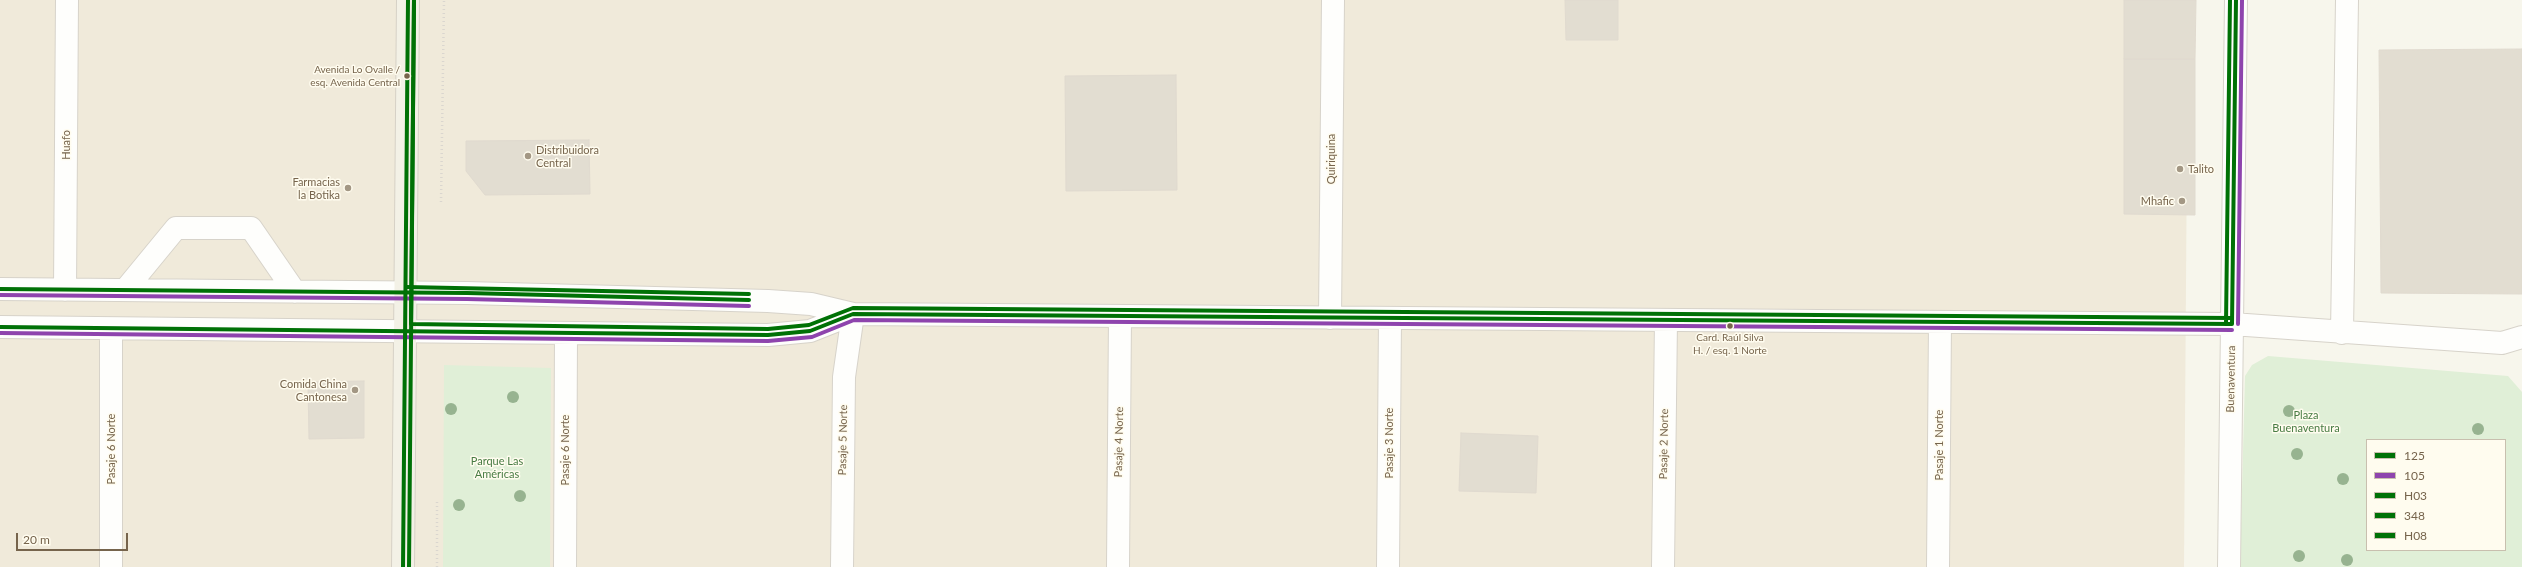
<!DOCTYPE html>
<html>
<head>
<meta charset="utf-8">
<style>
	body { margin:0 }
	#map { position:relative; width:2522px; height:567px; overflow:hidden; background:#f7f6ec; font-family:Lato,sans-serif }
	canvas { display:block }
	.legend { position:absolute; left:2366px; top:439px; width:140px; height:112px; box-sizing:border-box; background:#fffcef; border:1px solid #c8bfae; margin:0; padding:5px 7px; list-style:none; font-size:12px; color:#76644c }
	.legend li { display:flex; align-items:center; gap:8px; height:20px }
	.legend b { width:20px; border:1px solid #c8bfae }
	.scale { position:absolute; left:16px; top:533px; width:112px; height:18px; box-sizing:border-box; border:2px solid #76644c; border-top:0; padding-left:5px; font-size:12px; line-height:14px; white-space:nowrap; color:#76644c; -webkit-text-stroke:3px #fffcef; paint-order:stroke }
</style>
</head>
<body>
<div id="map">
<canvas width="2522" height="567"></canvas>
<ul class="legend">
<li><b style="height:5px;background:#007106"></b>125</li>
<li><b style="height:5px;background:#8e44ad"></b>105</li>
<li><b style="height:5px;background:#007106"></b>H03</li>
<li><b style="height:5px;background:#007106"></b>348</li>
<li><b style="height:5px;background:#007106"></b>H08</li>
</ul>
<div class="scale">20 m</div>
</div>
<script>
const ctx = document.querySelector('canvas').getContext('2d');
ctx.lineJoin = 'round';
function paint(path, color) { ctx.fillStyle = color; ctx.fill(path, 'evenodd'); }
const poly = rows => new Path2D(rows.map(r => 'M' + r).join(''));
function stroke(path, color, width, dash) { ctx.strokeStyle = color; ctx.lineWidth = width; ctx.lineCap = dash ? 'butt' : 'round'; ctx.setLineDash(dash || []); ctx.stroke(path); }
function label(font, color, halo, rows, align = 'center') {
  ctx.font = font + ' Lato,sans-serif'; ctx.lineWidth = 3; ctx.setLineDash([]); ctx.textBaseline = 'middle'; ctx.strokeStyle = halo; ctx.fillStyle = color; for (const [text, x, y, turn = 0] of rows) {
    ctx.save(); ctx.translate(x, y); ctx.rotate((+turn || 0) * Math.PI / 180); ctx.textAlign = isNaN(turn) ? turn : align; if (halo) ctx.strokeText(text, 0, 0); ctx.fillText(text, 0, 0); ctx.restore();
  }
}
paint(poly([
	[0,0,2188,0,2184,567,0,567]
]), '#f0eada');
paint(poly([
	[2268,356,2508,376,2522,392,2522,567,2240,567,2245,376,2252,365],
	[2367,440,2505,440,2505,550,2367,550],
	[444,365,551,368,550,567,443,567]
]), '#e0efd7');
const building = poly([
	[1565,0,1618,0,1618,40,1566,40,1565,0],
	[2124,0,2196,0,2195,59,2124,59,2124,0],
	[2522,49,2522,294,2381,293,2379,50,2522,49],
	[2124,59,2195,59,2195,215,2124,214,2124,59],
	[1176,75,1177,190,1066,191,1065,76,1176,75],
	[589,140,590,194,485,195,466,171,466,141,589,140],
	[364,381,364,438,309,439,308,382,364,381],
	[1461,433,1538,436,1536,493,1459,491,1461,433]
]);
paint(building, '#e2ddd1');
stroke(building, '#e0dacf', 1);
const minor = poly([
	[0,289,467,293,768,301,811,304,853,314,2232,324,2502,343,2522,337],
	[65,290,67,0],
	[125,290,176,228,251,228,295,292],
	[1330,318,1333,0],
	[0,327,768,335,810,331,853,314],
	[2342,333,2347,0],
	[111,567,111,330],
	[565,567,566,334],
	[842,567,844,377,853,314],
	[1118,567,1120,316],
	[1388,567,1390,318],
	[1663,567,1666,320],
	[1938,567,1940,322],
	[2229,567,2236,0]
]);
const major = poly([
	[403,567,408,0]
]);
stroke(minor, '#d7d3ca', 24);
stroke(major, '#d6d1c6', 24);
stroke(poly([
	[441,202,444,0],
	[437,567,437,500]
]), '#dad6cf', 2.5, [1, 3]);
stroke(minor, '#fefefc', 22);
stroke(major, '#f3f1e6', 22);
stroke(poly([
	[0,289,467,293,749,300],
	[2232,324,2236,0],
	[0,327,768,335,810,331,853,314,2232,324]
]), '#007106', 4);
stroke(poly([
	[0,295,467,299,749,306],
	[2238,324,2242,0],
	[0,333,768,341,812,337,854,320,2232,330]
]), '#8e44ad', 4);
stroke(poly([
	[414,0,411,324,768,329,809,325,853,308,2232,318],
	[406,287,749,294],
	[2226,324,2230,0]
]), '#007106', 4);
stroke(poly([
	[403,567,408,0]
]), '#007106', 4);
stroke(poly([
	[409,567,414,0]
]), '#007106', 4);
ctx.fillStyle = '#97b390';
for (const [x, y] of [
	[513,397],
	[451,409],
	[2289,411],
	[2478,429],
	[2297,454],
	[2343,479],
	[520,496],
	[459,505],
	[2299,556],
	[2347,560]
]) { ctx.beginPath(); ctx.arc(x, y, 6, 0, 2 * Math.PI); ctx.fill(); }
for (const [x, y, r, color] of [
	[407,76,3.5,"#76644c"],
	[528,156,4,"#a39784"],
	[2180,169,4,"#a39784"],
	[348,188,4,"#a39784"],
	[2182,201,4,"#a39784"],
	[1730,326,3.5,"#76644c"],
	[355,390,4,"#a39784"]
]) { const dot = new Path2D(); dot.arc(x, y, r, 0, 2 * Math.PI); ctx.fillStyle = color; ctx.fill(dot); stroke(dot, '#fffcef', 1.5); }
label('10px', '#76644c', '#fffcef', [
	["Avenida Lo Ovalle /",400,70],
	["esq. Avenida Central",400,83],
	["Card. Raúl Silva",1730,338,"center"],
	["H. / esq. 1 Norte",1730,351,"center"]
], 'right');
label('11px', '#76644c', '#fffcef', [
	["Huafo",66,145,-90],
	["Quiriquina",1331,159,-90],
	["Buenaventura",2231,379,-89],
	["Pasaje 5 Norte",843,440,-89],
	["Pasaje 4 Norte",1119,442,-89],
	["Pasaje 3 Norte",1389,443,-90],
	["Pasaje 2 Norte",1664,444,-89],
	["Pasaje 1 Norte",1939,445,-90],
	["Pasaje 6 Norte",111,449,-90],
	["Pasaje 6 Norte",565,450,-90]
]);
label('11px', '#76644c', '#fffcef', [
	["Distribuidora",536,150,"left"],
	["Central",536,163,"left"],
	["Talito",2188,169,"left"],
	["Farmacias",340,182],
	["la Botika",340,195],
	["Mhafic",2174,201],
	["Comida China",347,384],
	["Cantonesa",347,397]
], 'right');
label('11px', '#497c44', '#fffcef', [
	["Plaza",2306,415],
	["Buenaventura",2306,428],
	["Parque Las",497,461],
	["Américas",497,474]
]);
</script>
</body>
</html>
